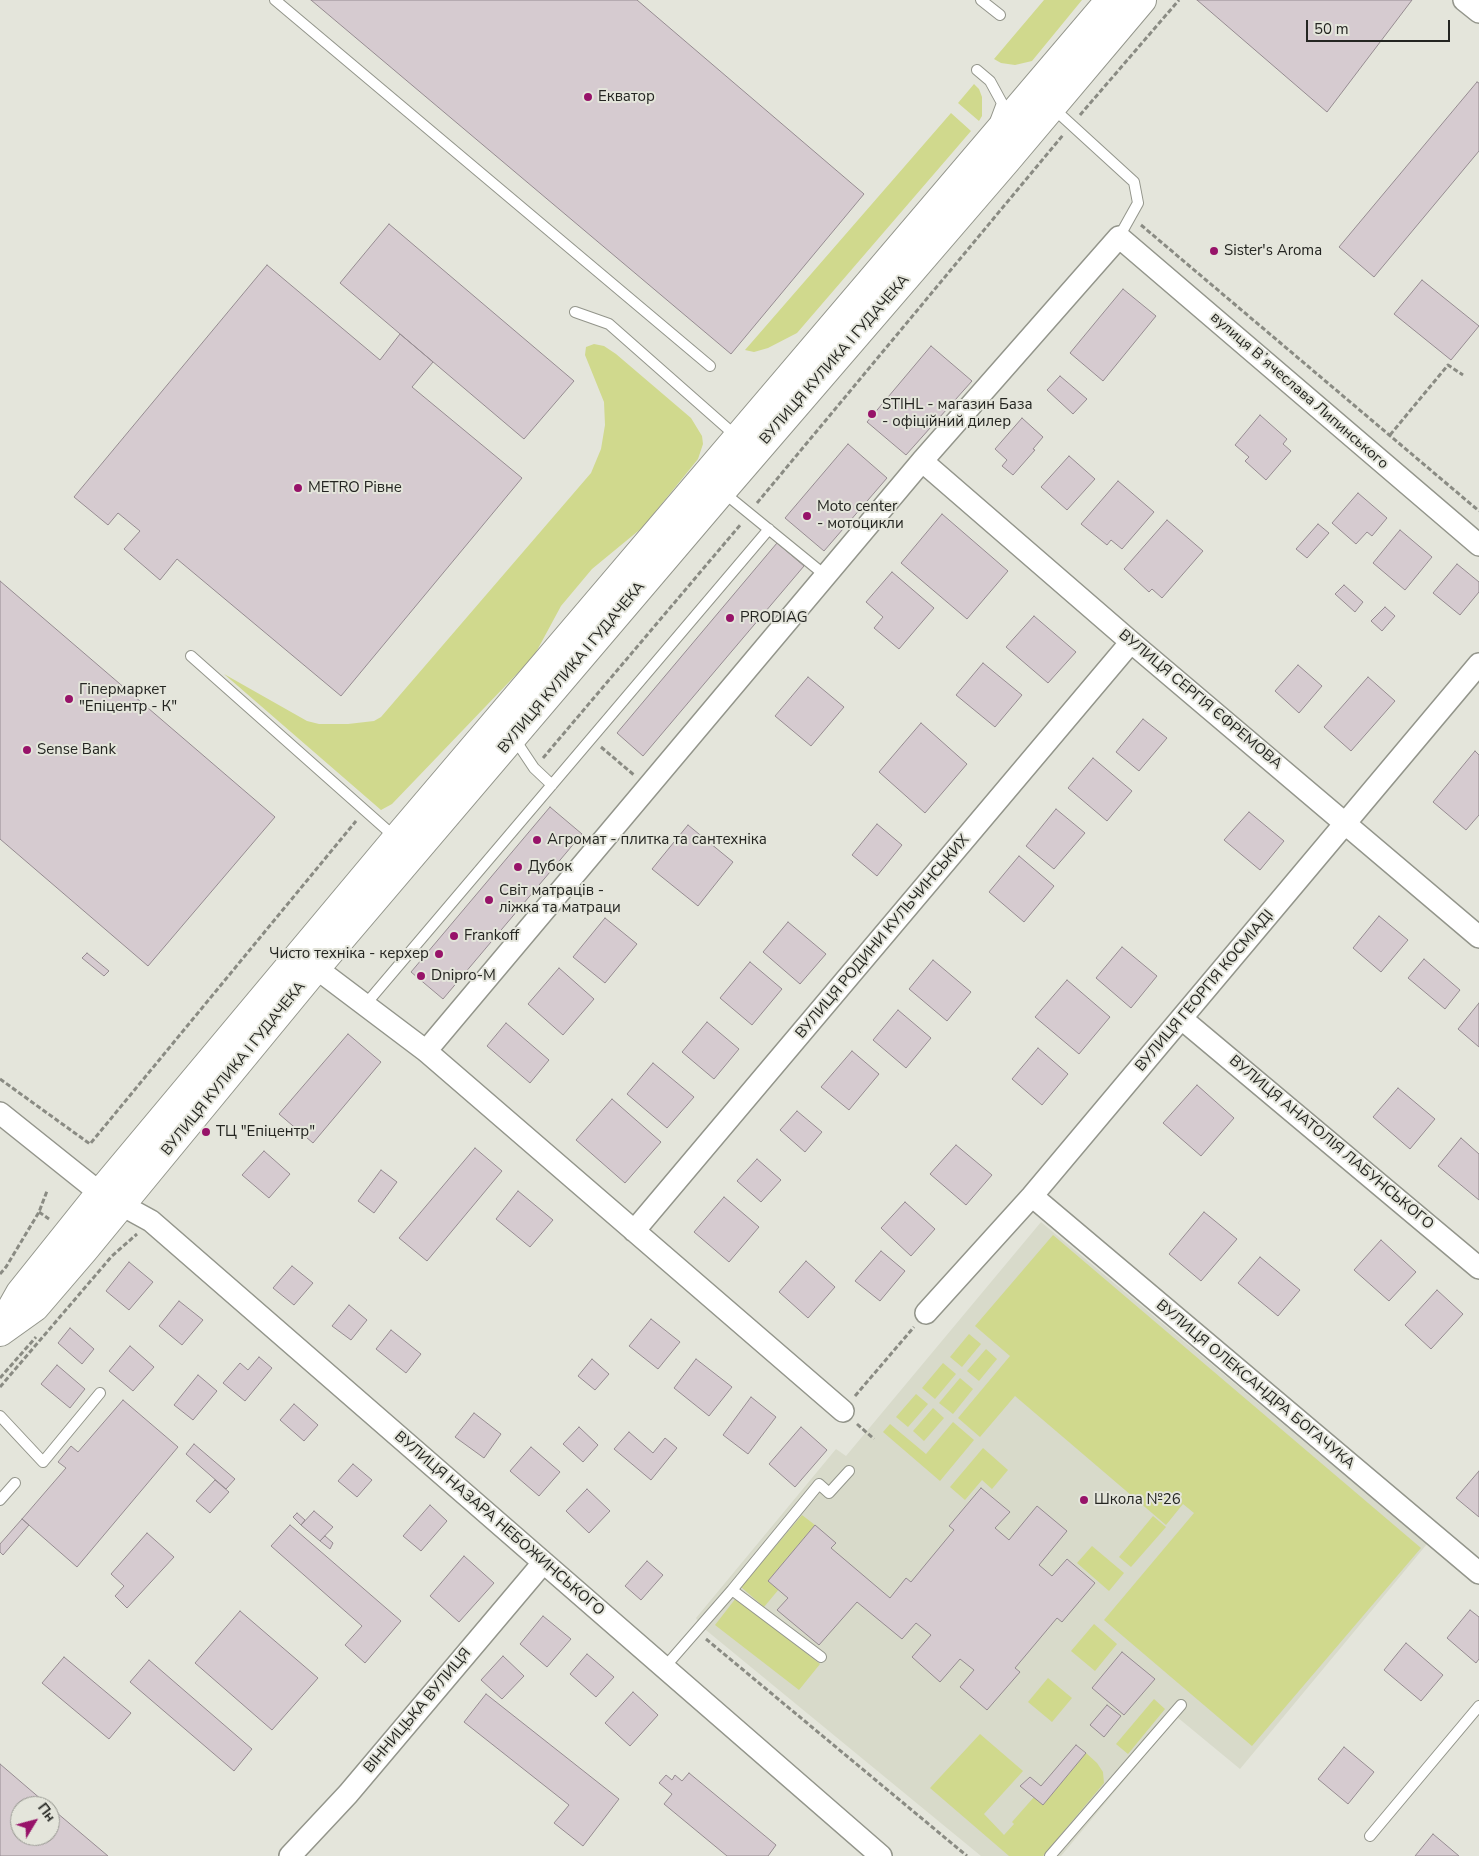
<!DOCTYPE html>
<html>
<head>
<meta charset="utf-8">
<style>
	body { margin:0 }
	#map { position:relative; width:1479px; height:1856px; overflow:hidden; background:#e4e5db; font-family:"Nunito Sans",sans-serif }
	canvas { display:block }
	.north { position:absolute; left:10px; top:1796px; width:50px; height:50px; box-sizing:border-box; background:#e4e5db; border:1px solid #979891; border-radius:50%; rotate:53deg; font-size:14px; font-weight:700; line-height:20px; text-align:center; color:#242521 }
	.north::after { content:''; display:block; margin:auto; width:18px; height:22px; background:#971369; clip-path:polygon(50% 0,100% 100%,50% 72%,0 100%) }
	.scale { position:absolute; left:1306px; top:20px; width:144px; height:22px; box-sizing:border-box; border:2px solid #242521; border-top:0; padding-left:6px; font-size:15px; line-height:18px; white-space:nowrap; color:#242521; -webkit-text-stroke:4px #e4e5db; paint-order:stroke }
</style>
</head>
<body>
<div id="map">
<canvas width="1479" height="1856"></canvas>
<div class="north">Пн</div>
<div class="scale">50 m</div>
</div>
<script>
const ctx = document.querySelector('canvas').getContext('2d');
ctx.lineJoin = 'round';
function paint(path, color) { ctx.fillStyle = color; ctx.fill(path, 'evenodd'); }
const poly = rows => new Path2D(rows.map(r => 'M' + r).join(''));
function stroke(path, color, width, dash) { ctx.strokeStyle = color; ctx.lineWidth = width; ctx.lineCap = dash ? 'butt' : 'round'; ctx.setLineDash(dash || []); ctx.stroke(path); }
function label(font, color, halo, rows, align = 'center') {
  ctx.font = font + ' "Nunito Sans",sans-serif'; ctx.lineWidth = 4; ctx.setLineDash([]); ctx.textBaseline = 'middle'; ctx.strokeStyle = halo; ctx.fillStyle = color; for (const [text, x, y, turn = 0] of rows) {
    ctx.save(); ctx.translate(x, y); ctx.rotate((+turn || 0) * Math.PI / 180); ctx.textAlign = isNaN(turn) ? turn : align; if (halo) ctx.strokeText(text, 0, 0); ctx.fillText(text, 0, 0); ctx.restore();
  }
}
paint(poly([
	[1041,1222,1427,1544,1240,1769,1177,1717,1061,1856,981,1856,701,1626,696,1618,836,1449,846,1456]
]), '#d8daca');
paint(poly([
	[1044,0,1082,0,1032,61,1015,65,1001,63,994,59],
	[974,84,979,89,982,97,982,116,979,121,958,103],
	[951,113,971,131,797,333,768,348,754,352,745,350],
	[594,344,604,346,616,354,691,418,702,436,703,444,698,459,643,527,592,569,561,606,534,656,392,804,381,810,224,674,307,721,319,724,348,724,374,721,381,717,591,473,601,449,605,425,604,402,585,355,586,347],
	[1053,1235,1421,1548,1252,1746,1104,1620,1194,1513,1183,1504,1166,1525,1015,1396,980,1437,958,1418,1010,1356,975,1326],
	[969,1334,981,1344,962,1367,950,1357],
	[986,1349,997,1359,979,1381,967,1371],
	[943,1363,956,1374,935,1399,922,1388],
	[960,1378,973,1389,953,1414,939,1403],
	[916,1394,928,1404,908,1427,896,1417],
	[933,1408,944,1418,924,1441,913,1431],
	[953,1422,974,1440,940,1481,883,1432,890,1424,926,1454],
	[983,1448,1008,1470,992,1489,982,1480,965,1500,950,1487],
	[802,1515,815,1525,769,1580,779,1589,764,1607,741,1587],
	[1153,1516,1166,1527,1131,1567,1119,1557],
	[1092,1546,1124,1573,1109,1591,1077,1563],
	[736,1598,820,1664,799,1690,715,1625],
	[1094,1624,1117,1644,1095,1671,1071,1651],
	[1048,1678,1072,1698,1052,1722,1028,1702],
	[1154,1699,1165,1709,1128,1754,1116,1744],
	[980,1734,1023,1771,984,1814,1004,1835,1014,1824,1012,1822,1034,1797,1043,1805,1086,1753,1097,1763,1103,1772,1104,1783,1043,1856,1009,1856,930,1788]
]), '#d0d98d');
const building = poly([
	[311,0,637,0,864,194,731,354,311,0],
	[1197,0,1412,0,1327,112,1197,0],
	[1477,82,1479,83,1479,151,1374,277,1339,247,1477,82],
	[389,224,574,381,524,439,340,283,389,224],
	[267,265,380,360,400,334,433,362,412,387,522,478,341,696,177,559,160,580,124,549,140,531,118,513,108,525,74,497,267,265],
	[1422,280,1479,326,1451,360,1394,314,1422,280],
	[1123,289,1156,316,1103,381,1070,353,1123,289],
	[931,346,972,381,906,455,867,422,931,346],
	[1060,376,1087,399,1073,414,1047,390,1060,376],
	[1260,415,1287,439,1283,444,1291,451,1266,480,1245,461,1249,457,1235,445,1260,415],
	[1022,418,1043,437,1033,449,1035,450,1013,475,1002,466,1007,460,995,449,1022,418],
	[848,444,887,478,824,551,785,518,848,444],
	[1069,456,1095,479,1067,510,1041,487,1069,456],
	[1118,481,1154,512,1122,549,1111,540,1107,545,1081,524,1118,481],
	[1358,493,1387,518,1372,536,1367,532,1356,544,1332,523,1358,493],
	[942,514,1008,571,967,619,901,563,942,514],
	[1167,520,1203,551,1162,598,1152,589,1149,592,1124,569,1167,520],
	[1318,524,1329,533,1307,558,1296,549,1318,524],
	[1400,530,1432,557,1405,590,1373,563,1400,530],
	[777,543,804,566,643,756,617,733,777,543],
	[1457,564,1479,582,1479,592,1460,615,1433,593,1457,564],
	[892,572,934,608,899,649,874,628,883,617,866,602,892,572],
	[0,581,275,817,148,966,0,839,0,581],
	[1344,585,1363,602,1355,612,1335,594,1344,585],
	[1385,607,1395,616,1382,631,1371,621,1385,607],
	[1034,616,1076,652,1048,683,1006,647,1034,616],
	[983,663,1022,695,995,727,956,695,983,663],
	[1298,665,1322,686,1299,713,1275,691,1298,665],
	[808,677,844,707,811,746,775,716,808,677],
	[1368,677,1395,701,1351,751,1324,727,1368,677],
	[1143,719,1167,738,1139,771,1116,752,1143,719],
	[921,723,967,764,925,813,879,772,921,723],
	[1475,751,1479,755,1479,815,1466,830,1433,802,1475,751],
	[1093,758,1132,791,1107,821,1068,788,1093,758],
	[550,807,582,834,443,999,411,972,550,807],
	[1056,809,1085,833,1054,869,1026,846,1056,809],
	[1249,812,1284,841,1260,870,1224,840,1249,812],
	[877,824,902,845,877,876,852,855,877,824],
	[688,825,733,862,698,906,652,869,688,825],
	[1019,856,1054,886,1024,922,989,892,1019,856],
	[1379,916,1408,940,1381,972,1353,948,1379,916],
	[605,918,637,944,605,983,573,957,605,918],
	[788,922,826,954,800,984,763,952,788,922],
	[1122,947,1157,976,1131,1008,1096,978,1122,947],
	[87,953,109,971,104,976,82,958,87,953],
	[1424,959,1460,990,1445,1009,1408,978,1424,959],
	[933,960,971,992,947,1021,909,989,933,960],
	[750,962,782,989,752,1025,720,998,750,962],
	[559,968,594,999,563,1035,528,1004,559,968],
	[1067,980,1110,1017,1079,1054,1035,1017,1067,980],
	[1479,1003,1479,1047,1458,1029,1479,1003],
	[898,1010,931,1038,906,1068,873,1040,898,1010],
	[707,1022,739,1049,714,1079,682,1052,707,1022],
	[506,1023,549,1060,530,1083,487,1046,506,1023],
	[348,1034,381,1062,313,1143,279,1114,348,1034],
	[1038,1048,1068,1074,1042,1105,1012,1079,1038,1048],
	[852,1051,879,1074,849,1110,821,1087,852,1051],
	[653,1063,694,1097,667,1128,627,1094,653,1063],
	[1197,1085,1234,1118,1201,1156,1163,1123,1197,1085],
	[1398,1088,1435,1119,1410,1149,1373,1117,1398,1088],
	[612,1099,661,1142,625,1183,576,1140,612,1099],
	[797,1111,822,1132,805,1152,780,1130,797,1111],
	[1461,1138,1479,1154,1479,1200,1438,1166,1461,1138],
	[956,1145,992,1175,966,1205,930,1174,956,1145],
	[475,1148,502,1171,427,1261,399,1238,475,1148],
	[264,1151,290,1174,269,1198,242,1175,264,1151],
	[757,1159,781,1180,761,1202,737,1181,757,1159],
	[381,1170,397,1182,374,1213,358,1201,381,1170],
	[518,1191,553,1220,530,1247,496,1219,518,1191],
	[724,1197,759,1227,729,1262,694,1232,724,1197],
	[905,1202,935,1229,911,1256,881,1228,905,1202],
	[1204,1212,1237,1239,1201,1281,1169,1254,1204,1212],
	[1381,1240,1416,1272,1389,1301,1354,1270,1381,1240],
	[881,1251,905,1271,880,1301,855,1281,881,1251],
	[1260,1257,1300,1290,1278,1316,1238,1283,1260,1257],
	[806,1261,835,1287,808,1318,779,1292,806,1261],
	[129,1262,153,1282,129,1310,106,1291,129,1262],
	[292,1266,313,1283,294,1305,273,1288,292,1266],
	[1437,1290,1463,1314,1431,1349,1405,1325,1437,1290],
	[179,1301,203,1320,182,1345,159,1326,179,1301],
	[349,1305,367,1320,351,1340,332,1326,349,1305],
	[651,1319,680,1342,658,1369,629,1346,651,1319],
	[70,1328,94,1349,82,1364,58,1343,70,1328],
	[391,1330,421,1354,406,1373,376,1349,391,1330],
	[130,1346,154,1367,133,1391,109,1371,130,1346],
	[259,1357,272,1368,245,1401,223,1383,240,1363,248,1370,259,1357],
	[592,1359,609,1374,595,1390,578,1376,592,1359],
	[696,1359,732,1387,709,1416,674,1388,696,1359],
	[57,1365,85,1389,70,1408,41,1384,57,1365],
	[198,1375,217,1391,193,1420,174,1405,198,1375],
	[751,1397,776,1417,748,1454,723,1435,751,1397],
	[123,1400,178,1447,77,1567,22,1519,66,1468,58,1462,71,1446,78,1452,123,1400],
	[294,1404,318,1425,304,1441,280,1420,294,1404],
	[474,1413,501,1434,484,1458,455,1437,474,1413],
	[579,1427,598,1445,583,1462,563,1444,579,1427],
	[801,1427,827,1450,795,1487,769,1464,801,1427],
	[629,1432,653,1453,665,1438,677,1448,651,1480,614,1449,629,1432],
	[194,1444,235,1479,226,1489,186,1454,194,1444],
	[531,1447,560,1472,539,1496,510,1471,531,1447],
	[353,1464,372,1480,357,1497,338,1481,353,1464],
	[1479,1471,1479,1517,1456,1498,1479,1471],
	[215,1480,229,1492,210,1513,196,1501,215,1480],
	[981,1488,1010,1512,995,1528,1009,1540,1037,1506,1067,1531,1039,1565,1052,1576,1067,1559,1095,1583,1062,1622,1057,1618,1015,1668,1020,1672,987,1710,960,1687,974,1670,960,1659,940,1682,912,1657,931,1635,916,1623,902,1639,857,1602,819,1645,777,1610,788,1598,768,1581,815,1525,836,1543,831,1548,890,1598,906,1578,911,1582,954,1530,949,1526,981,1488],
	[587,1489,610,1511,589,1533,566,1511,587,1489],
	[430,1505,447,1521,421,1551,403,1536,430,1505],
	[314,1511,333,1527,320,1541,301,1525,314,1511],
	[297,1513,305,1520,301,1525,293,1517,297,1513],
	[22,1519,29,1525,3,1555,0,1552,0,1544,22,1519],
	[290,1525,401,1621,365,1663,345,1645,362,1626,271,1546,290,1525],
	[147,1533,174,1557,127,1608,115,1596,124,1586,111,1574,147,1533],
	[325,1536,333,1543,330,1549,320,1541,325,1536],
	[464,1556,494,1583,459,1622,430,1596,464,1556],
	[647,1561,663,1575,641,1600,625,1586,647,1561],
	[1470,1610,1479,1617,1479,1659,1476,1663,1447,1638,1470,1610],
	[240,1611,318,1678,272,1730,195,1663,240,1611],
	[543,1616,571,1639,547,1667,520,1644,543,1616],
	[1406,1643,1443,1675,1421,1701,1384,1670,1406,1643],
	[1122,1652,1155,1679,1124,1715,1092,1688,1122,1652],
	[587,1654,614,1677,596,1697,570,1674,587,1654],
	[503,1656,524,1676,502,1699,481,1680,503,1656],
	[64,1657,131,1713,109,1739,42,1683,64,1657],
	[149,1660,252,1749,234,1771,130,1682,149,1660],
	[633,1692,658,1715,630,1746,605,1723,633,1692],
	[486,1694,619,1799,583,1846,554,1823,569,1805,464,1722,486,1694],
	[1107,1705,1121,1716,1104,1737,1090,1725,1107,1705],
	[1076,1745,1086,1753,1043,1805,1020,1786,1030,1777,1041,1786,1076,1745],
	[1344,1747,1374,1772,1348,1804,1318,1779,1344,1747],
	[0,1764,49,1806,20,1806,20,1836,50,1836,50,1807,108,1856,0,1856,0,1764],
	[689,1773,776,1845,768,1856,727,1856,664,1804,672,1794,659,1783,666,1775,672,1780,675,1775,682,1781,689,1773],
	[1433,1834,1459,1856,1415,1856,1433,1834]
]);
paint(building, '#d6cbd0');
stroke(building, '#968c91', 1);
const service = poly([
	[275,0,710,366],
	[981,0,1000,15],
	[977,70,990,81,1002,103,996,119],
	[1053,108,1134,182,1138,203,1119,237],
	[575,312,609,324,736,436],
	[723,492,826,576],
	[191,656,396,838],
	[514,738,534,768,552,785],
	[365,1005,769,529],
	[0,1416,43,1462,100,1393],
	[0,1500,15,1483],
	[732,1590,821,1657],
	[664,1668,732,1590,819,1484,829,1493,849,1471],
	[1370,1836,1479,1706],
	[1050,1856,1181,1705]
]);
const minor = poly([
	[1464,0,1479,12],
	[922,461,1131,642,1479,937],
	[316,968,426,1051,843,1411],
	[1182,1019,1479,1268],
	[426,1051,922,461,1119,237,1479,545],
	[0,1113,100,1193,151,1221,881,1856],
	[1032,1196,1479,1573],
	[634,1231,1131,642],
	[926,1313,1032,1196,1479,664],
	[290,1856,348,1794,543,1563]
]);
const secondary = poly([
	[1,1327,20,1293,100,1193,396,839,1110,0],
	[0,1332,35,1307,84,1250,316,968,722,491,1007,160,1142,0]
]);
stroke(service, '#93958b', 12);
stroke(minor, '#93958b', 24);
stroke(secondary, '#93958b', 30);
stroke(poly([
	[1080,115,1179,0],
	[1141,225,1479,511],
	[1390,435,1448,365,1463,375],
	[757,503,1063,135],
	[601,747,634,775],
	[543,758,741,524],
	[0,1079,90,1144,356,821],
	[39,1212,49,1219],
	[0,1274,6,1267,39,1212,47,1191],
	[0,1378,36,1337],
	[0,1387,112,1256,137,1234],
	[855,1396,914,1327],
	[857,1424,874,1439],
	[706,1639,967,1856]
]), '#8a8b83', 3, [5, 2.5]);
stroke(service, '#fff', 10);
stroke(minor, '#fff', 21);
stroke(secondary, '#fff', 28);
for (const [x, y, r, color] of [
	[588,97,5,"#971369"],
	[1214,251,5,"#971369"],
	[872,414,5,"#971369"],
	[298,488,5,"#971369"],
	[807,516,5,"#971369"],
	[730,618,5,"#971369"],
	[69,699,5,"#971369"],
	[27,750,5,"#971369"],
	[537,840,5,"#971369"],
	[518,867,5,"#971369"],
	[489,900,5,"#971369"],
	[454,936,5,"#971369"],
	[439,954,5,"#971369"],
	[421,976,5,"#971369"],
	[206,1132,5,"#971369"],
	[1084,1500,5,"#971369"]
]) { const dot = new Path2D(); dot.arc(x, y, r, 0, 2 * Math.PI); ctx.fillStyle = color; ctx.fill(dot); stroke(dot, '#e4e5db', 2); }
label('15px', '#242521', '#e4e5db', [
	["Екватор",598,97],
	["Sister's Aroma",1224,251],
	["STIHL - магазин База",882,405],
	["- офіційний дилер",882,422],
	["METRO Рівне",308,488],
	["Moto center",817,507],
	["- мотоцикли",817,524],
	["PRODIAG",740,618],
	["Гіпермаркет",79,690],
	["\"Епіцентр - К\"",79,707],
	["Sense Bank",37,750],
	["Агромат - плитка та сантехніка",547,840],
	["Дубок",528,867],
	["Світ матраців -",499,891],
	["ліжка та матраци",499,908],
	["Frankoff",464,936],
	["Чисто техніка - керхер",429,954,"right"],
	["Dnipro-M",431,976],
	["ТЦ \"Епіцентр\"",216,1132],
	["Школа №26",1094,1500]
], 'left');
label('15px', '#242521', '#e4e5db', [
	["ВУЛИЦЯ КУЛИКА І ГУДАЧЕКА",835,360,-49],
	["вулиця Вʼячеслава Липинського",1299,391,41],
	["ВУЛИЦЯ КУЛИКА І ГУДАЧЕКА",572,668,-50],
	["ВУЛИЦЯ СЕРГІЯ ЄФРЕМОВА",1200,700,40],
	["ВУЛИЦЯ РОДИНИ КУЛЬЧИНСЬКИХ",883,937,-50],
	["ВУЛИЦЯ ГЕОРГІЯ КОСМІАДІ",1205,991,-50],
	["ВУЛИЦЯ КУЛИКА І ГУДАЧЕКА",234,1069,-51],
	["ВУЛИЦЯ АНАТОЛІЯ ЛАБУНСЬКОГО",1331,1143,40],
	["ВУЛИЦЯ ОЛЕКСАНДРА БОГАЧУКА",1255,1385,40],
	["ВУЛИЦЯ НАЗАРА НЕБОЖИНСЬКОГО",499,1524,41],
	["ВІННИЦЬКА ВУЛИЦЯ",418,1711,-50]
]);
</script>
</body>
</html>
